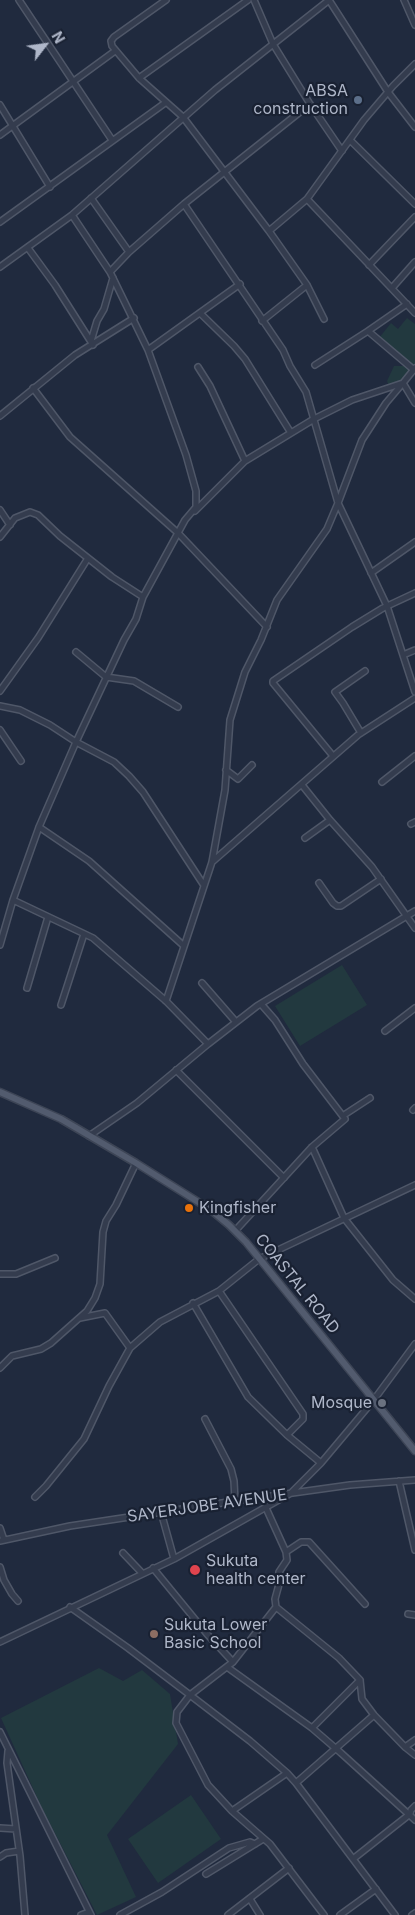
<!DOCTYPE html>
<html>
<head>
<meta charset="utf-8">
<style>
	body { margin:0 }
	#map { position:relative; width:415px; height:1915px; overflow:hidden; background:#202a3e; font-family:Inter,sans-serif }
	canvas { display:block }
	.north { position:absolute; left:20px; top:20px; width:50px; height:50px; -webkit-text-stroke:4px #192132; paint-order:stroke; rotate:60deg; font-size:14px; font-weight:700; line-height:20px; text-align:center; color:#afb7c9 }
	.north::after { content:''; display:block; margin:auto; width:18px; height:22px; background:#afb7c9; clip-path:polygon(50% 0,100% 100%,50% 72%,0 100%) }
</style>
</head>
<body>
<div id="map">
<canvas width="415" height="1915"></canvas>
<div class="north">N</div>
</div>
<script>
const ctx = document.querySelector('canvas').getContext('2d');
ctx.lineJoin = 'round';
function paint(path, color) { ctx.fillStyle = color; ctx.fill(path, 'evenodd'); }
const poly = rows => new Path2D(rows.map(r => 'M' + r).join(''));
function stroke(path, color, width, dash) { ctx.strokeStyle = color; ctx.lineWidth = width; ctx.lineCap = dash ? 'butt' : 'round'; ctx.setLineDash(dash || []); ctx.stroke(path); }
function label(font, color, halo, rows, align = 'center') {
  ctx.font = font + ' Inter,sans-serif'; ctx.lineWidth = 4.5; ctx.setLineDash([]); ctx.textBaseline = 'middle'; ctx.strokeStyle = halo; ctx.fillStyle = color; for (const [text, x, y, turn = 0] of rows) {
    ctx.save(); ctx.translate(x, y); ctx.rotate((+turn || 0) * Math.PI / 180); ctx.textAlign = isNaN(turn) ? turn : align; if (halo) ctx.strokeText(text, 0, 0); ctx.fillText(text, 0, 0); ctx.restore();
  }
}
paint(poly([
	[407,318,415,324,415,368,403,383,390,389,387,381,394,366,405,366,407,361,379,338,391,323,398,329],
	[342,965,367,1005,300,1046,275,1006],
	[99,1668,123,1681,142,1670,170,1694,178,1744,107,1835,136,1897,97,1915,41,1806,1,1718],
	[191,1795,221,1839,158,1883,128,1839]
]), '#22393f');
const minor = poly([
	[19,0,112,140],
	[166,0,114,37,111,41,112,46,139,78,183,117,269,231,307,285,324,319],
	[254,0,273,44,310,104,342,151],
	[329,0,388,92,415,127],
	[404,0,415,25],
	[139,78,248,0],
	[0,105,50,187],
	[0,135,115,51],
	[350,140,415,204],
	[91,198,129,252],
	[307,199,415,313],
	[184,204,283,350,290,366,306,392,338,503,387,606,415,692],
	[72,215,110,272],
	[0,222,165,103],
	[269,231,307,199,364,120,393,86,415,64],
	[28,248,55,285,93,345],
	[369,265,415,217],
	[0,267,72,215,215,90,329,0],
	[392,288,415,262],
	[200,313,234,346,245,359,291,433],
	[262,321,307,285],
	[368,331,407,304],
	[91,341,97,321,104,309,113,278],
	[148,350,240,284],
	[315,365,368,331,414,370],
	[198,367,210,386,245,461],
	[33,388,70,437,178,533,267,627],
	[0,416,75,355,134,318],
	[0,510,10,525],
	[195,511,245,461,314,419,352,400,403,383,415,368],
	[0,537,15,518,30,512,38,515,60,536,112,577,143,597],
	[371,573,415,542],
	[76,652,106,677,134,681,178,707],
	[403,655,415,650],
	[0,691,38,638,88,558],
	[0,706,20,710,50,725,76,742,114,762,129,776,143,792,203,884],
	[0,730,21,761],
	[361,733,343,703,335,692,365,671],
	[333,756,273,683,273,681,352,627,383,608,415,593],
	[226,770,238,779,252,765],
	[382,782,415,756],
	[302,785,330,820,372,867,415,928],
	[411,824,415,822],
	[39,827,89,861,184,946],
	[305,838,330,820],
	[212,862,358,735,415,698],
	[319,883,333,903,337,906,341,906,381,879],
	[13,900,93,938,166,1001,208,1044],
	[0,945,13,900,39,827,76,742,124,640,136,619,143,597,185,520,196,507,196,491,186,455,148,350,110,272,129,252,184,204,310,104],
	[202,983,236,1022],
	[27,988,48,917],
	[166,1001,212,862,225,790,230,720,245,672,261,640,277,600,327,529,338,503,362,440,386,403,403,383,415,403],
	[61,1005,84,934],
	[385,1031,415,1008],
	[176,1070,284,1178],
	[413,1110,415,1108],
	[344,1115,370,1098],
	[89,1136,137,1103,208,1044,257,1006,415,911],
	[312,1147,344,1218,393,1280,415,1299],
	[235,1231,312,1147,345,1119,303,1064,275,1020,261,1004],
	[0,1274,16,1274,55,1258],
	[219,1291,303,1414,303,1419,287,1435,321,1463],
	[193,1303,248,1397,287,1435],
	[80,1318,105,1313,130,1348],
	[0,1368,12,1356,41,1349,51,1343,87,1311,95,1298,100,1284,103,1232,106,1221,116,1205,136,1163],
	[205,1419,231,1469,234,1481,235,1501],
	[399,1481,415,1550],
	[35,1497,46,1486,84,1439,109,1386,130,1348,160,1322,219,1291,259,1259,415,1185],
	[266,1508,286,1552,287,1560,279,1572,281,1577,275,1599,276,1607],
	[161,1512,174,1559],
	[0,1528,4,1540],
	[0,1541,70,1526,235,1501,350,1485,415,1480],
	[286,1552,301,1542,309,1542,365,1604],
	[123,1553,142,1573],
	[0,1567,4,1580,12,1594,18,1601],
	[153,1568,207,1634,233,1662],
	[70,1607,128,1648,190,1695,250,1741,287,1773,296,1783,395,1915],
	[408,1614,415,1615],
	[0,1642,174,1559,291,1493,321,1463,373,1401,415,1344],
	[227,1667,312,1728,341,1753,415,1820],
	[312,1728,360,1680],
	[0,1732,91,1915],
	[405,1747,415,1740],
	[8,1751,7,1763,20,1856,25,1915],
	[296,1783,374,1715],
	[232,1811,287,1773],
	[0,1828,16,1829],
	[0,1857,6,1853,19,1851],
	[353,1859,410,1814,411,1810,415,1806],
	[206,1874,263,1839],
	[250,1899,260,1915],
	[81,1915,89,1912],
	[120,1915,162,1892,229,1848,250,1842,255,1844],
	[228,1915,289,1868],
	[324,1915,270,1844,232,1811,208,1785,176,1723,177,1712,190,1695,233,1662,276,1607,339,1658,360,1680,362,1699,374,1715,405,1747,415,1755],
	[340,1915,376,1889],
	[412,1915,415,1913]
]);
const major = poly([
	[0,1092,61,1119,136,1163,211,1210,229,1225,246,1242,415,1451]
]);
stroke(minor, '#4f5768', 8);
stroke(major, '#3d4556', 9);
stroke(minor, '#343c4e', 5);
stroke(major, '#525b6e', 6);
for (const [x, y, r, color] of [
	[358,100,5,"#5c6f8a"],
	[189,1208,5,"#e8710a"],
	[382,1403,5,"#6b7280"],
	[195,1570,6,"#e0444e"],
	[154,1634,5,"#8d6e63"]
]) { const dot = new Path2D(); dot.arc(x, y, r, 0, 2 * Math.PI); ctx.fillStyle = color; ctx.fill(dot); stroke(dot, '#192132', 2); }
label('16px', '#afb7c9', '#192132', [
	["ABSA",348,91,"right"],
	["construction",348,109,"right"],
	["Kingfisher",199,1208],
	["Mosque",372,1403,"right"],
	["Sukuta",206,1561],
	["health center",206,1579],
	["Sukuta Lower",164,1625],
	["Basic School",164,1643]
], 'left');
label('16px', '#afb7c9', '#192132', [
	["COASTAL ROAD",297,1284,51],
	["SAYERJOBE AVENUE",207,1506,-8]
]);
</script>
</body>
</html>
